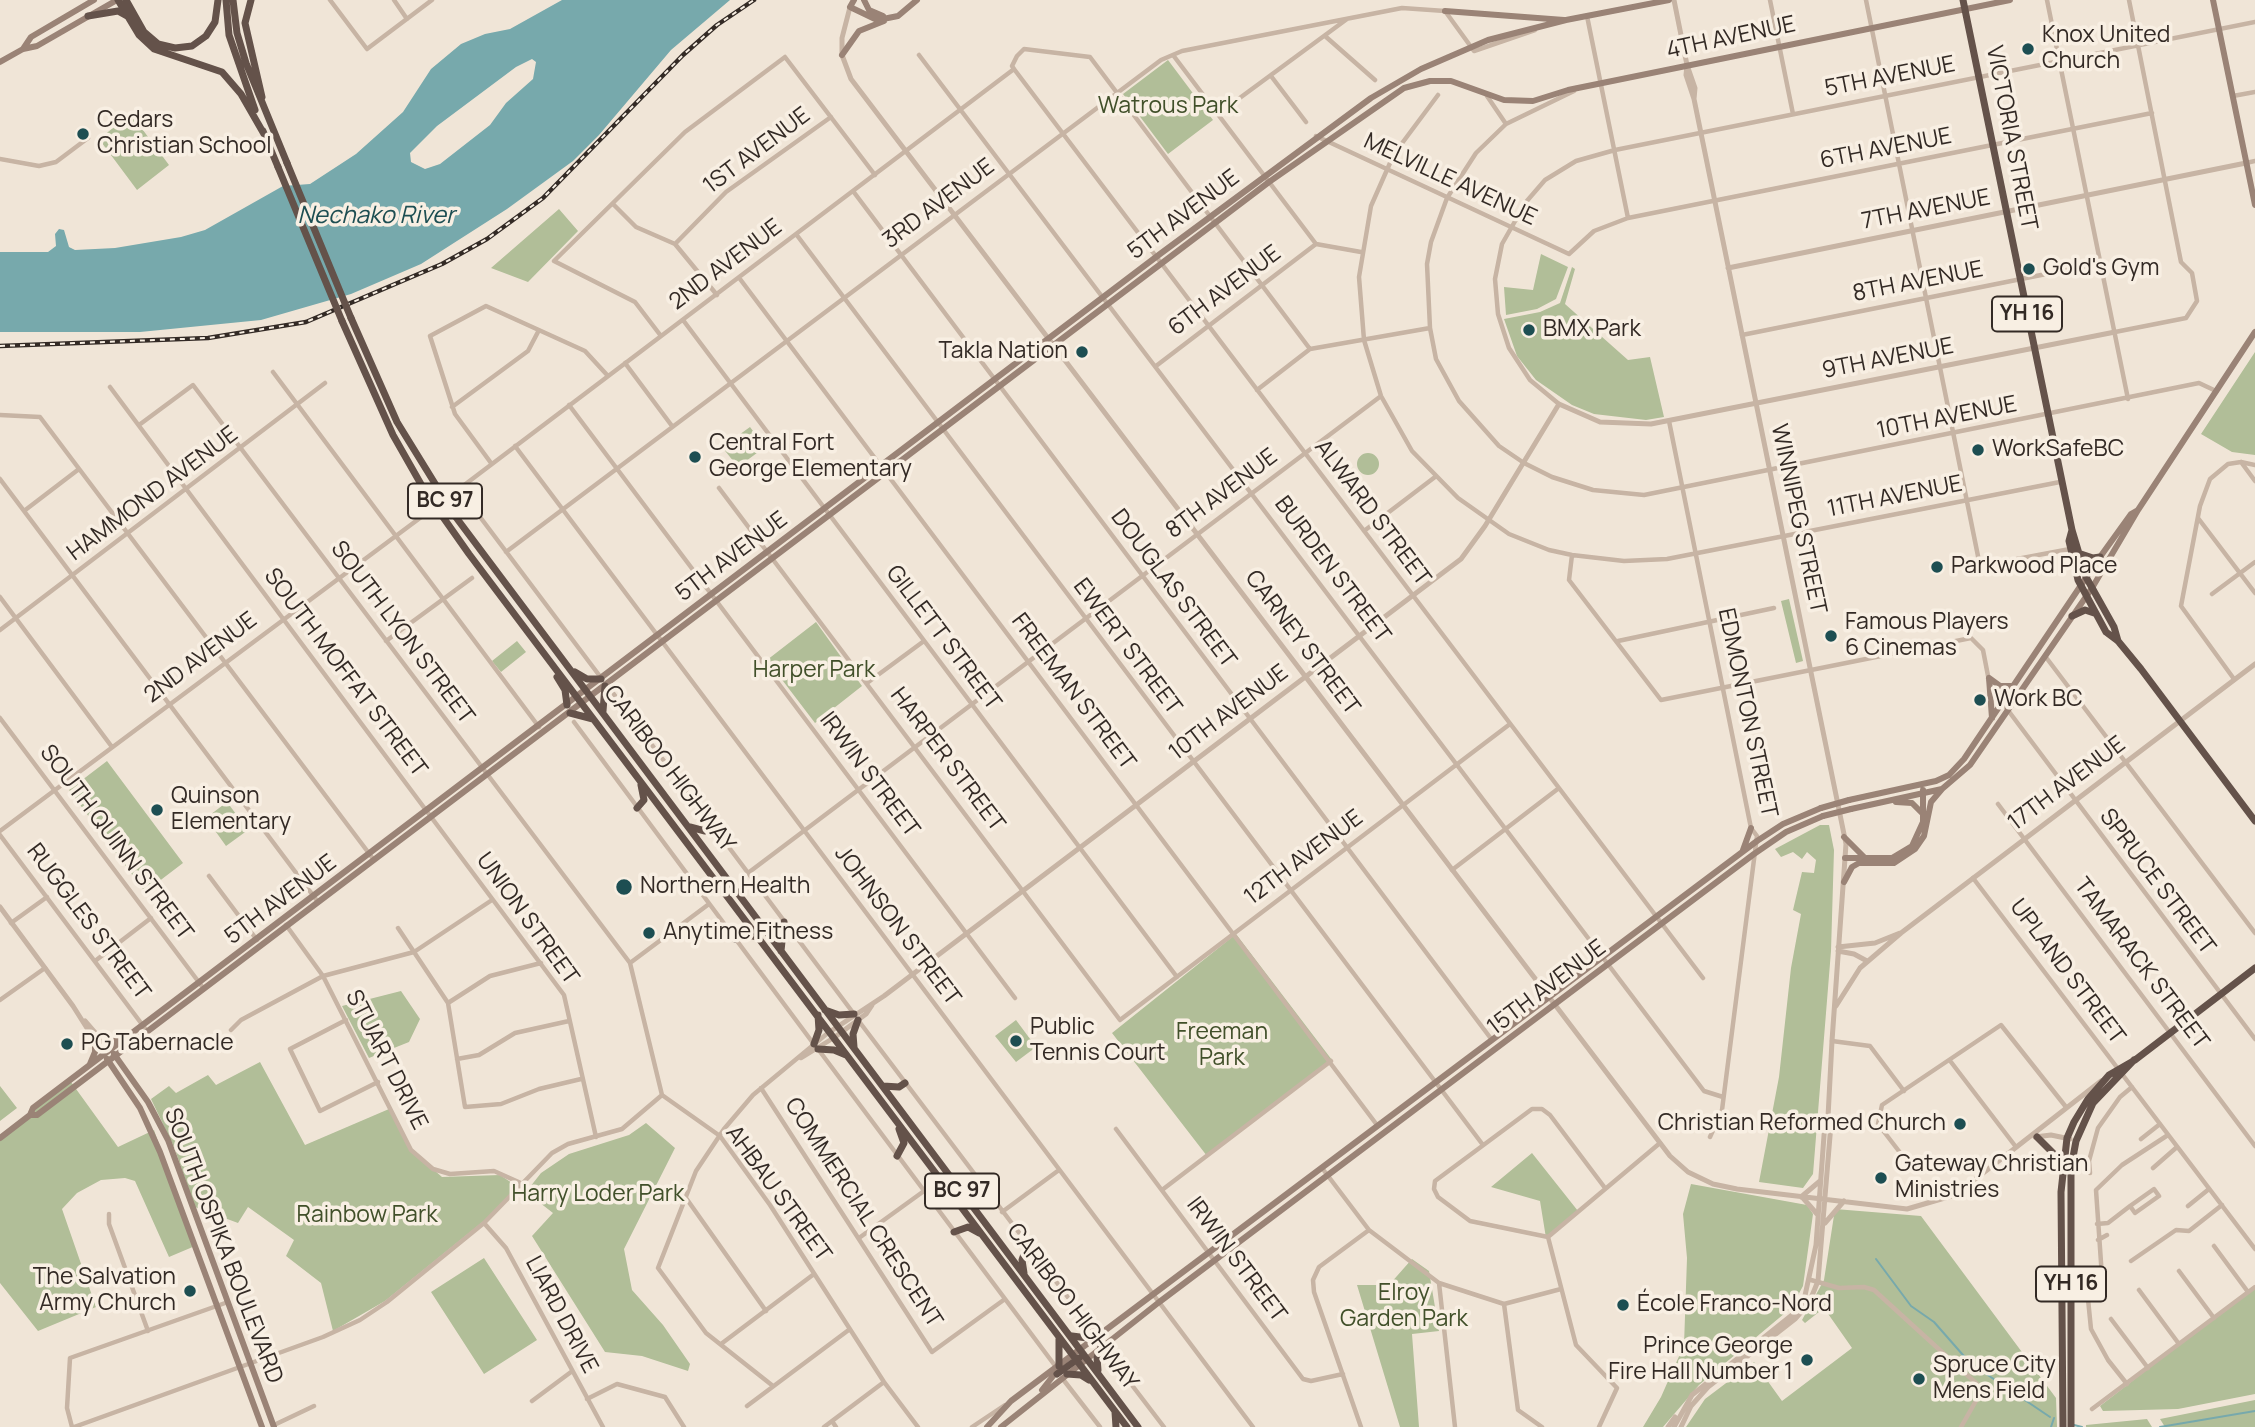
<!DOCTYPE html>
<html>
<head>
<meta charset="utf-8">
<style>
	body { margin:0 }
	canvas { display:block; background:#f0e5d7 }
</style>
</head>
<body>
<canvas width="2255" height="1427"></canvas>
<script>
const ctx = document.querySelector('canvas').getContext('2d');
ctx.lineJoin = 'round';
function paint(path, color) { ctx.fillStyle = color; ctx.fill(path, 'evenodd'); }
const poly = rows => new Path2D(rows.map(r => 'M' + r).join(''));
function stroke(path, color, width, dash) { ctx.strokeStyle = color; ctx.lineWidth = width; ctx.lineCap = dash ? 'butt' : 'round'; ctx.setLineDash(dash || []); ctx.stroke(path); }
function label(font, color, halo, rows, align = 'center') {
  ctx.font = font + ' Manrope,sans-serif'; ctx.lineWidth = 7; ctx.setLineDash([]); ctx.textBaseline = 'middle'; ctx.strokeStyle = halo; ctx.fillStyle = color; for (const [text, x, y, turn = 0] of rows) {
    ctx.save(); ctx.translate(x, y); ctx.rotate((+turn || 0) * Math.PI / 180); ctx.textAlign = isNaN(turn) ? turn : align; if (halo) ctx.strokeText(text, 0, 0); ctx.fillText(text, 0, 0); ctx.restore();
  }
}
paint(poly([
	[1168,60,1213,120,1168,154,1123,94],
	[131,114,169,165,137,190,99,139],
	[559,209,578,231,528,282,491,268],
	[1541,254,1568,267,1556,299,1537,309,1506,315,1504,287,1533,290],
	[1572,267,1575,269,1565,304,1628,360,1650,357,1664,417,1646,420,1594,414,1572,405,1536,380,1517,356,1504,319,1540,312,1560,303],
	[2255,352,2255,455,2232,452,2201,434],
	[750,427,765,447,738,467,722,447],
	'1357 464a11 11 0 1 1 22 0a11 11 0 1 1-22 0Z',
	[1789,599,1803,661,1796,663,1781,601],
	[816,622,862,686,815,723,767,660],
	[517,641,526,652,501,672,492,661],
	[107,761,183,863,145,892,69,790],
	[227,802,248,830,226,846,206,818],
	[1820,825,1829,825,1834,850,1831,951,1813,1174,1803,1188,1759,1182,1779,1077,1791,968,1801,914,1793,910,1802,872,1814,873,1816,860,1807,852,1802,859,1793,852,1781,857,1775,849],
	[1236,934,1332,1060,1207,1156,1112,1033],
	[401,991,420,1019,409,1042,369,1058,342,1006],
	[1016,1020,1036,1047,1016,1062,995,1036],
	[260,1062,305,1145,389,1109,409,1148,442,1177,500,1175,518,1187,485,1220,385,1301,333,1331,321,1283,286,1256,294,1240,248,1207,238,1223,195,1207,174,1147,151,1099,169,1086,176,1093,208,1075,216,1085],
	[71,1082,118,1147,154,1130,195,1246,169,1257,135,1181,125,1178,101,1180,77,1193,62,1209,96,1307,38,1331,0,1283,0,1136],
	[0,1086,17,1108,0,1121],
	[646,1123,675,1148,624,1249,632,1290,663,1325,690,1364,688,1371,642,1356,605,1352,532,1236,553,1213,526,1192,541,1173,569,1154,629,1135],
	[1532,1153,1578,1211,1546,1238,1540,1201,1491,1187],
	[1691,1184,1807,1205,1813,1214,1803,1286,1791,1308,1699,1385,1663,1427,1643,1427,1661,1397,1684,1345,1687,1258,1683,1214],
	[1835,1209,1921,1216,2056,1398,2057,1427,1686,1427,1705,1399,1754,1362,1782,1401,1852,1348,1824,1308,1805,1323,1802,1320,1824,1280],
	[484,1258,537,1340,484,1374,431,1292],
	[1412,1259,1429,1271,1439,1331,1412,1334,1419,1427,1400,1427,1357,1285,1389,1285],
	[2255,1286,2255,1394,2178,1409,2103,1411,2100,1406],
	[2255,1400,2255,1427,2165,1427,2160,1419],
	[2147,1419,2152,1427,2086,1427,2086,1425]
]), '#b1be98');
paint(poly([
	[562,0,730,0,671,50,599,135,573,161,507,209,421,264,351,294,261,320,140,332,0,332,0,252,48,252,56,246,55,234,59,229,64,230,69,247,75,250,115,248,181,237,205,230,283,186,310,184,356,154,403,112,431,69,461,44,485,34,510,29],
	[532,59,536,62,533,79,506,103,490,125,440,164,425,169,411,162,410,153,437,126,516,67]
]), '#77a9ac');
stroke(poly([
	[1876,1259,1911,1306,1934,1322,1970,1363,2050,1417],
	[2074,1425,2082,1427],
	[2051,1427,2054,1418],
	[2160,1427,2255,1411]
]), '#77a9ac', 2);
stroke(poly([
	[330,0,367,49,432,0],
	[394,0,407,19],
	[1770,0,1793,114],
	[1866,0,1980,566,2070,549],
	[2047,0,2128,399],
	[1587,16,1628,218],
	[1325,36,1375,80],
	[919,55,1704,1091,1723,1097],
	[1173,55,1316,244,1361,252],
	[1014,69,1703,978],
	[1014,69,1012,66,1017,56,1024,49,1090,57,1310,349],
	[1271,76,1306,122],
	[1574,91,1506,124,1476,153,1447,198,1431,242,1427,264,1430,328,1436,359,1459,401,1499,446,1524,463,1552,477,1593,490,1644,495,2199,383,2216,391],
	[1438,95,1394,154,1371,206,1359,277,1364,340,1381,396,1412,451,1458,498,1509,534,1549,550,1572,555,1624,561,1667,559,2060,482],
	[1487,96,1506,124],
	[2233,96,2255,92],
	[1218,114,1347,19],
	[1316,136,1569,254,1594,231,1628,218,2152,113],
	[0,159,39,166,56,162,88,138],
	[2246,163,2255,161],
	[853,191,1492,1040],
	[613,204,636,227,675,244,717,295],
	[796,234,1483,1145],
	[675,244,726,192,831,117],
	[740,279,1377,1125],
	[683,320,1177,977],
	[2115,332,2186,318,2197,301,2192,273,2181,262,2129,0],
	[1742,335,2101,263],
	[661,336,635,302,554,261,685,132,785,57,875,175],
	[625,363,672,426],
	[1156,366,1316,244],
	[273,372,539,727],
	[110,387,564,995,596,1137],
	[1257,390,1310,349,1430,328],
	[1559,404,1530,380,1509,348,1498,314,1495,279,1502,244,1526,202,1545,180,1576,161,1615,150,2255,22],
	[569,405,1015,998],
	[452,407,528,351,539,330],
	[0,415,40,417,374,860],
	[1669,421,1751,828,1757,836,1722,1110,1710,1137],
	[139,425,193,385,630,963,662,1095,720,1136,770,1205,884,1382,918,1427],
	[515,446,1253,1427],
	[2241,462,2255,481],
	[491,463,455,414,430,336,486,306,585,351,608,376],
	[0,479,318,902],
	[719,488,1120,1020,1510,724],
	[24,511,79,469],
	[2198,518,2255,593],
	[1364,531,1435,477],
	[506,552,1161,60,1182,51,1402,8,1445,11,1474,51,1535,30],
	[1572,555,1569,580,1661,700,1971,638,1983,650,1989,681],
	[2212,594,2255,562],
	[0,597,112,747],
	[0,630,325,383],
	[386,641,472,578],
	[1618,641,1774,608],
	[2045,656,2255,933],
	[602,679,459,489,1014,69],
	[2234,679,2181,606,2200,506,2210,479,2228,464,2241,462,2255,465],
	[867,683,924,641],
	[607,685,854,1014],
	[1992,689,2255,1039],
	[0,718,204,989],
	[574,722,813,1043],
	[1998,804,2255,1146],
	[0,831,424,515],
	[0,835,147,1031],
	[1452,870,1559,788],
	[748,873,1381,396],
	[209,876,257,940],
	[1973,878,2255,1249],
	[11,923,47,897],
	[286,925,323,976,411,1150,433,1169,450,1174,494,1171,523,1184],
	[398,928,448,1003,465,1107,501,1104,539,1089,581,1079],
	[95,961,151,918],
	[630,963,709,904],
	[0,1000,45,968],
	[448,1003,490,976,541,963],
	[346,1020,290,1049,320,1111,378,1082],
	[858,1020,1098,1337],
	[231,1030,241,1020,323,976,414,952,492,900],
	[1832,1041,1870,1046,1904,1091],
	[818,1049,1056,1367],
	[801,1058,835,1037],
	[457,1059,479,1055,515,1033,569,1021],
	[1951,1062,2016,1147],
	[761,1088,932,1352,1005,1299],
	[1116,1129,1303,1379,1311,1381,1343,1374],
	[2141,1139,2160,1124],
	[1905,1159,1878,1124,1882,1105,2001,1025,2066,1107],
	[1322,1168,1369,1230,1439,1283,1504,1304,1561,1289],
	[2153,1168,2177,1147],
	[2090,1173,2089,1161,2098,1128,2120,1097,2132,1087],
	[1162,1190,1331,1061],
	[686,1198,766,1311],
	[2188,1206,2209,1189],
	[1002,1212,1059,1170],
	[109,1214,109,1224,148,1331],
	[484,1223,506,1248,603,1427],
	[2097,1224,2108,1223,2130,1206,2154,1189,2159,1196,2135,1213,2130,1206],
	[1548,1237,1470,1221,1438,1197,1434,1189,1435,1181,1532,1109,1542,1109,1550,1115,1605,1188],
	[1548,1237,1576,1345,1617,1388,1599,1427],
	[1548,1237,1660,1143],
	[859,1238,924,1191],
	[2098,1240,2107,1235],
	[2214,1246,2248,1292],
	[2131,1261,2176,1230,2189,1231,2222,1205],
	[2179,1271,2214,1318],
	[1811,1280,1839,1288,1864,1287,1874,1290,1977,1384,1977,1399,1961,1427],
	[1439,1283,1455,1427],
	[2139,1290,2179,1344],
	[1504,1304,1518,1410,1542,1427],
	[2111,1319,2148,1368],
	[721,1344,814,1274],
	[1102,1346,1164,1427],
	[1062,1378,1100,1427],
	[2127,1384,2108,1360,2091,1329,2088,1299,2102,1277,2096,1190,2122,1165,2168,1135],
	[773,1386,706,1333,658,1268,696,1171,724,1129,753,1095,829,1032],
	[587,1399,617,1384,665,1397,684,1427],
	[532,1401,571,1372],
	[747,1406,850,1329],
	[2092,1409,2255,1287],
	[832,1421,836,1427],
	[274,1425,314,1406],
	[72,1427,67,1408,70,1358,228,1302],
	[74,1427,323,1337,360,1320,387,1302,484,1223,552,1153,568,1144,622,1129,662,1095],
	[824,1427,884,1382],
	[972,1427,1005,1405],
	[1361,1427,1314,1292,1313,1280,1319,1267,1369,1230]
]), '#c7b4a4', 4.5);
stroke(poly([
	[1674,0,1687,65,1686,75,1694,99],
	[850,7,842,38,842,55,851,79,1670,1156,1688,1172,1713,1184,1737,1189,1907,1209,1955,1195,2101,1081],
	[1728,268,2246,163],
	[0,907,73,1006,104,1055],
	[1838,947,1875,943,1900,933],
	[1838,951,1854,954,1867,961],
	[1836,1006,1860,968,1901,933,2255,664],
	[85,1021,110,1050],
	[831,1031,884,996,1461,559,1485,526,1559,404,1600,422,1651,424,2115,332],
	[835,1037,866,1014,872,1005],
	[2035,1137,2051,1135,2070,1139],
	[1801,1197,1820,1181],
	[1803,1198,1817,1214],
	[1825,1223,1844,1201],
	[1668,1427,1675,1417],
	[1674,1427,1692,1395,1792,1315,1804,1300,1816,1245,1825,1122,1828,1117],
	[1681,1427,1691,1406,1708,1387,1795,1319,1809,1303,1818,1281,1831,1124,1828,1117,1832,1041,1846,844,1694,99,1695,88,1687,65]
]), '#c7b4a4', 5);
stroke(poly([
	[854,0,850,7,875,19,883,19,898,16,917,0],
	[864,0,869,10,883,16],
	[2213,0,2255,205],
	[1445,11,1564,20],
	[23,49,31,37,94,0],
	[842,55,859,31,884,21],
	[0,62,23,49,37,46,117,0],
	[1989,678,1992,718],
	[1989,678,2000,686,2014,686],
	[1849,800,1936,781,1949,775,1964,759,2100,557,2131,514,2138,510],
	[1896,802,1912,803,1922,813],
	[1851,809,1942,789,1970,765,2092,588,2138,510,2255,332],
	[1844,837,1864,857],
	[1743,850,1751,828],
	[1845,858,1892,858,1912,846,1923,822,1923,790],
	[1844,882,1852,867,1859,863,1894,863,1915,849,1924,836,1931,802,1942,789],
	[101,1037,112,1041,122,1039],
	[114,1054,148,1102,168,1140,274,1427],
	[107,1059,140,1108,160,1152,262,1427],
	[90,1064,95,1052,95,1041],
	[30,1115,33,1108,1160,254,1371,98,1421,69,1488,40,1566,20,1669,0],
	[0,1138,30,1115,37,1115,1269,182,1404,88,1430,81,1451,81,1504,100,1533,101,1568,90,2010,0],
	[1042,1390,1057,1371],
	[987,1427,1011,1401,1757,841,1783,824,1821,808],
	[1001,1427,1158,1303,1754,854,1786,832,1823,816]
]), '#9a8376', 6);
stroke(poly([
	[118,0,139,35,154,49,222,72,241,94,264,134],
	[126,0,144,32,158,44,175,48,192,46,206,36,215,22,218,0],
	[226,0,229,35,255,110],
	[233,0,237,33,246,63,287,163],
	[251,0,245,23,262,97],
	[1963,0,2072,530,2086,577,2114,627,2118,641],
	[88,16,118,11,127,16],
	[263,131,278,167],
	[351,318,397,422,455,516,1138,1427],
	[342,321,393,435,426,493,469,554,1127,1427],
	[2072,530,2069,541,2078,580,2106,632,2118,641,2141,669,2255,821],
	[2081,554,2093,558,2100,557],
	[2072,616,2085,610,2094,613],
	[575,672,587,679,601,679],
	[557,677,565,690,567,705],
	[603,711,605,686],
	[570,713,593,719],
	[637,808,644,800,641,785],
	[690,827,705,831,714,828],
	[735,939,745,934,757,937],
	[781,951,784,922],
	[825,1010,839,1015,854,1014],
	[814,1044,819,1030,818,1015],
	[854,1047,853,1034,858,1020],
	[818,1049,834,1050,846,1055],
	[883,1086,899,1087,905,1083],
	[2037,1137,2054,1154,2062,1172],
	[897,1156,904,1143,899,1129],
	[954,1232,968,1227,979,1233],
	[1024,1273,1022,1260,1027,1246],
	[1072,1336,1095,1339],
	[1059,1366,1059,1339],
	[1098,1370,1097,1358,1101,1347],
	[1057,1374,1079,1358],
	[1067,1374,1081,1375,1089,1380],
	[1115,1412,1116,1427],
	[2063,1427,2061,1192,2067,1138,2074,1122,2088,1099,2109,1075,2135,1060,2255,968],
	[2071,1427,2071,1168,2076,1141,2093,1103,2134,1060]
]), '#64524a', 7);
const rail = poly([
	[0,346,208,338,306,322,442,264,487,239,543,198,683,55,717,25,754,0]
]);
stroke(rail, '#332a25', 4.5);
stroke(rail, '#f8efe3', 2, [5]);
stroke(poly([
	[1821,808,1849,800],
	[1823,816,1851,809]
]), '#9a8376', 6);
stroke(poly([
	[287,163,351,318],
	[278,167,342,321]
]), '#64524a', 7);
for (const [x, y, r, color] of [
	[2028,49,7,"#1d4e52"],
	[83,134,7,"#1d4e52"],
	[2029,269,7,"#1d4e52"],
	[1529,330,7,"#1d4e52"],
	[1082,352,7,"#1d4e52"],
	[1978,450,7,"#1d4e52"],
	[695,457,7,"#1d4e52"],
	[1937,567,7,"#1d4e52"],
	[1831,636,7,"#1d4e52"],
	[1980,700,7,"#1d4e52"],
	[157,810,7,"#1d4e52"],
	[624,887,9,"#1d4e52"],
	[649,933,7,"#1d4e52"],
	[1016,1041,7,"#1d4e52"],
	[67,1044,7,"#1d4e52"],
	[1960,1124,7,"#1d4e52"],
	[1881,1178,7,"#1d4e52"],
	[190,1291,7,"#1d4e52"],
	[1623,1305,7,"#1d4e52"],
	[1807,1360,7,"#1d4e52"],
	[1919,1379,7,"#1d4e52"]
]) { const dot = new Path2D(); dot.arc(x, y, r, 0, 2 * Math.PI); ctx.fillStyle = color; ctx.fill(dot); stroke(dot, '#f8efe3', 2.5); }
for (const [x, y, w] of [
	[2027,314,70],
	[445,501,74],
	[962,1191,74],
	[2071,1284,70]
]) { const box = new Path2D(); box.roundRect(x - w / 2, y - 17.5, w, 35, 5); ctx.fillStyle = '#f8efe3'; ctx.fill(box); stroke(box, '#332a25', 2); }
label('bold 21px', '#332a25', null, [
	["YH 16",2027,314],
	["BC 97",445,501],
	["BC 97",962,1191],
	["YH 16",2071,1284]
]);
label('23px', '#332a25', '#f8efe3', [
	["Knox United",2042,36],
	["Church",2042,62],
	["Cedars",97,121],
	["Christian School",97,147],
	["Gold's Gym",2043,269],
	["BMX Park",1543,330],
	["Takla Nation",1068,352,"right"],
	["Central Fort",709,444],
	["George Elementary",709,470],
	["WorkSafeBC",1992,450],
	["Parkwood Place",1951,567],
	["Famous Players",1845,623],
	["6 Cinemas",1845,649],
	["Work BC",1994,700],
	["Quinson",171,797],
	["Elementary",171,823],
	["Northern Health",640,887],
	["Anytime Fitness",663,933],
	["Public",1030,1028],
	["Tennis Court",1030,1054],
	["PG Tabernacle",81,1044],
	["Christian Reformed Church",1946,1124,"right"],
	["Gateway Christian",1895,1165],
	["Ministries",1895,1191],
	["The Salvation",176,1278,"right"],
	["Army Church",176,1304,"right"],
	["École Franco-Nord",1637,1305],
	["Prince George",1793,1347,"right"],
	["Fire Hall Number 1",1793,1373,"right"],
	["Spruce City",1933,1366],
	["Mens Field",1933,1392]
], 'left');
label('23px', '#332a25', '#f8efe3', [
	["4TH AVENUE",1731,38,-12],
	["5TH AVENUE",1890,77,-11],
	["VICTORIA STREET",2011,138,79],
	["6TH AVENUE",1886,149,-11],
	["1ST AVENUE",757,151,-37],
	["MELVILLE AVENUE",1450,180,25],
	["3RD AVENUE",939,204,-37],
	["7TH AVENUE",1926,210,-11],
	["5TH AVENUE",1184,215,-37],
	["2ND AVENUE",726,265,-37],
	["8TH AVENUE",1918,282,-11],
	["6TH AVENUE",1225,291,-37],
	["9TH AVENUE",1888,359,-11],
	["10TH AVENUE",1947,418,-11],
	["HAMMOND AVENUE",153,494,-37],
	["8TH AVENUE",1222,494,-37],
	["11TH AVENUE",1895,497,-11],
	["ALWARD STREET",1372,513,53],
	["WINNIPEG STREET",1798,519,78],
	["5TH AVENUE",732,557,-37],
	["BURDEN STREET",1332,570,53],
	["DOUGLAS STREET",1173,589,53],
	["SOUTH LYON STREET",402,633,53],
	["GILLETT STREET",943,638,53],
	["CARNEY STREET",1302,643,53],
	["EWERT STREET",1127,647,53],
	["2ND AVENUE",201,658,-37],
	["SOUTH MOFFAT STREET",345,673,53],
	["FREEMAN STREET",1073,692,53],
	["10TH AVENUE",1229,713,-37],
	["EDMONTON STREET",1747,713,78],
	["HARPER STREET",947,760,53],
	["CARIBOO HIGHWAY",669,769,53],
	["IRWIN STREET",869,775,53],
	["17TH AVENUE",2067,784,-37],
	["SOUTH QUINN STREET",116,843,53],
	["12TH AVENUE",1304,858,-37],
	["SPRUCE STREET",2157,882,53],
	["5TH AVENUE",281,900,-37],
	["UNION STREET",527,919,54],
	["RUGGLES STREET",88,922,53],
	["JOHNSON STREET",897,926,53],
	["TAMARACK STREET",2141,964,53],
	["UPLAND STREET",2067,972,53],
	["15TH AVENUE",1547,988,-37],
	["STUART DRIVE",386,1060,63],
	["AHBAU STREET",778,1194,54],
	["COMMERCIAL CRESCENT",863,1213,57],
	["SOUTH OSPIKA BOULEVARD",223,1246,69],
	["IRWIN STREET",1236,1260,53],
	["CARIBOO HIGHWAY",1072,1307,53],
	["LIARD DRIVE",561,1315,62]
]);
label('23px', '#41502a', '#f8efe3', [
	["Watrous Park",1168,107],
	["Harper Park",814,671],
	["Freeman",1222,1033],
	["Park",1222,1059],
	["Harry Loder Park",598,1195],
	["Rainbow Park",367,1216],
	["Elroy",1404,1294],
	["Garden Park",1404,1320]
]);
label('italic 24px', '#1d4e52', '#f8efe3', [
	["Nechako River",376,216]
]);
</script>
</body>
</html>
